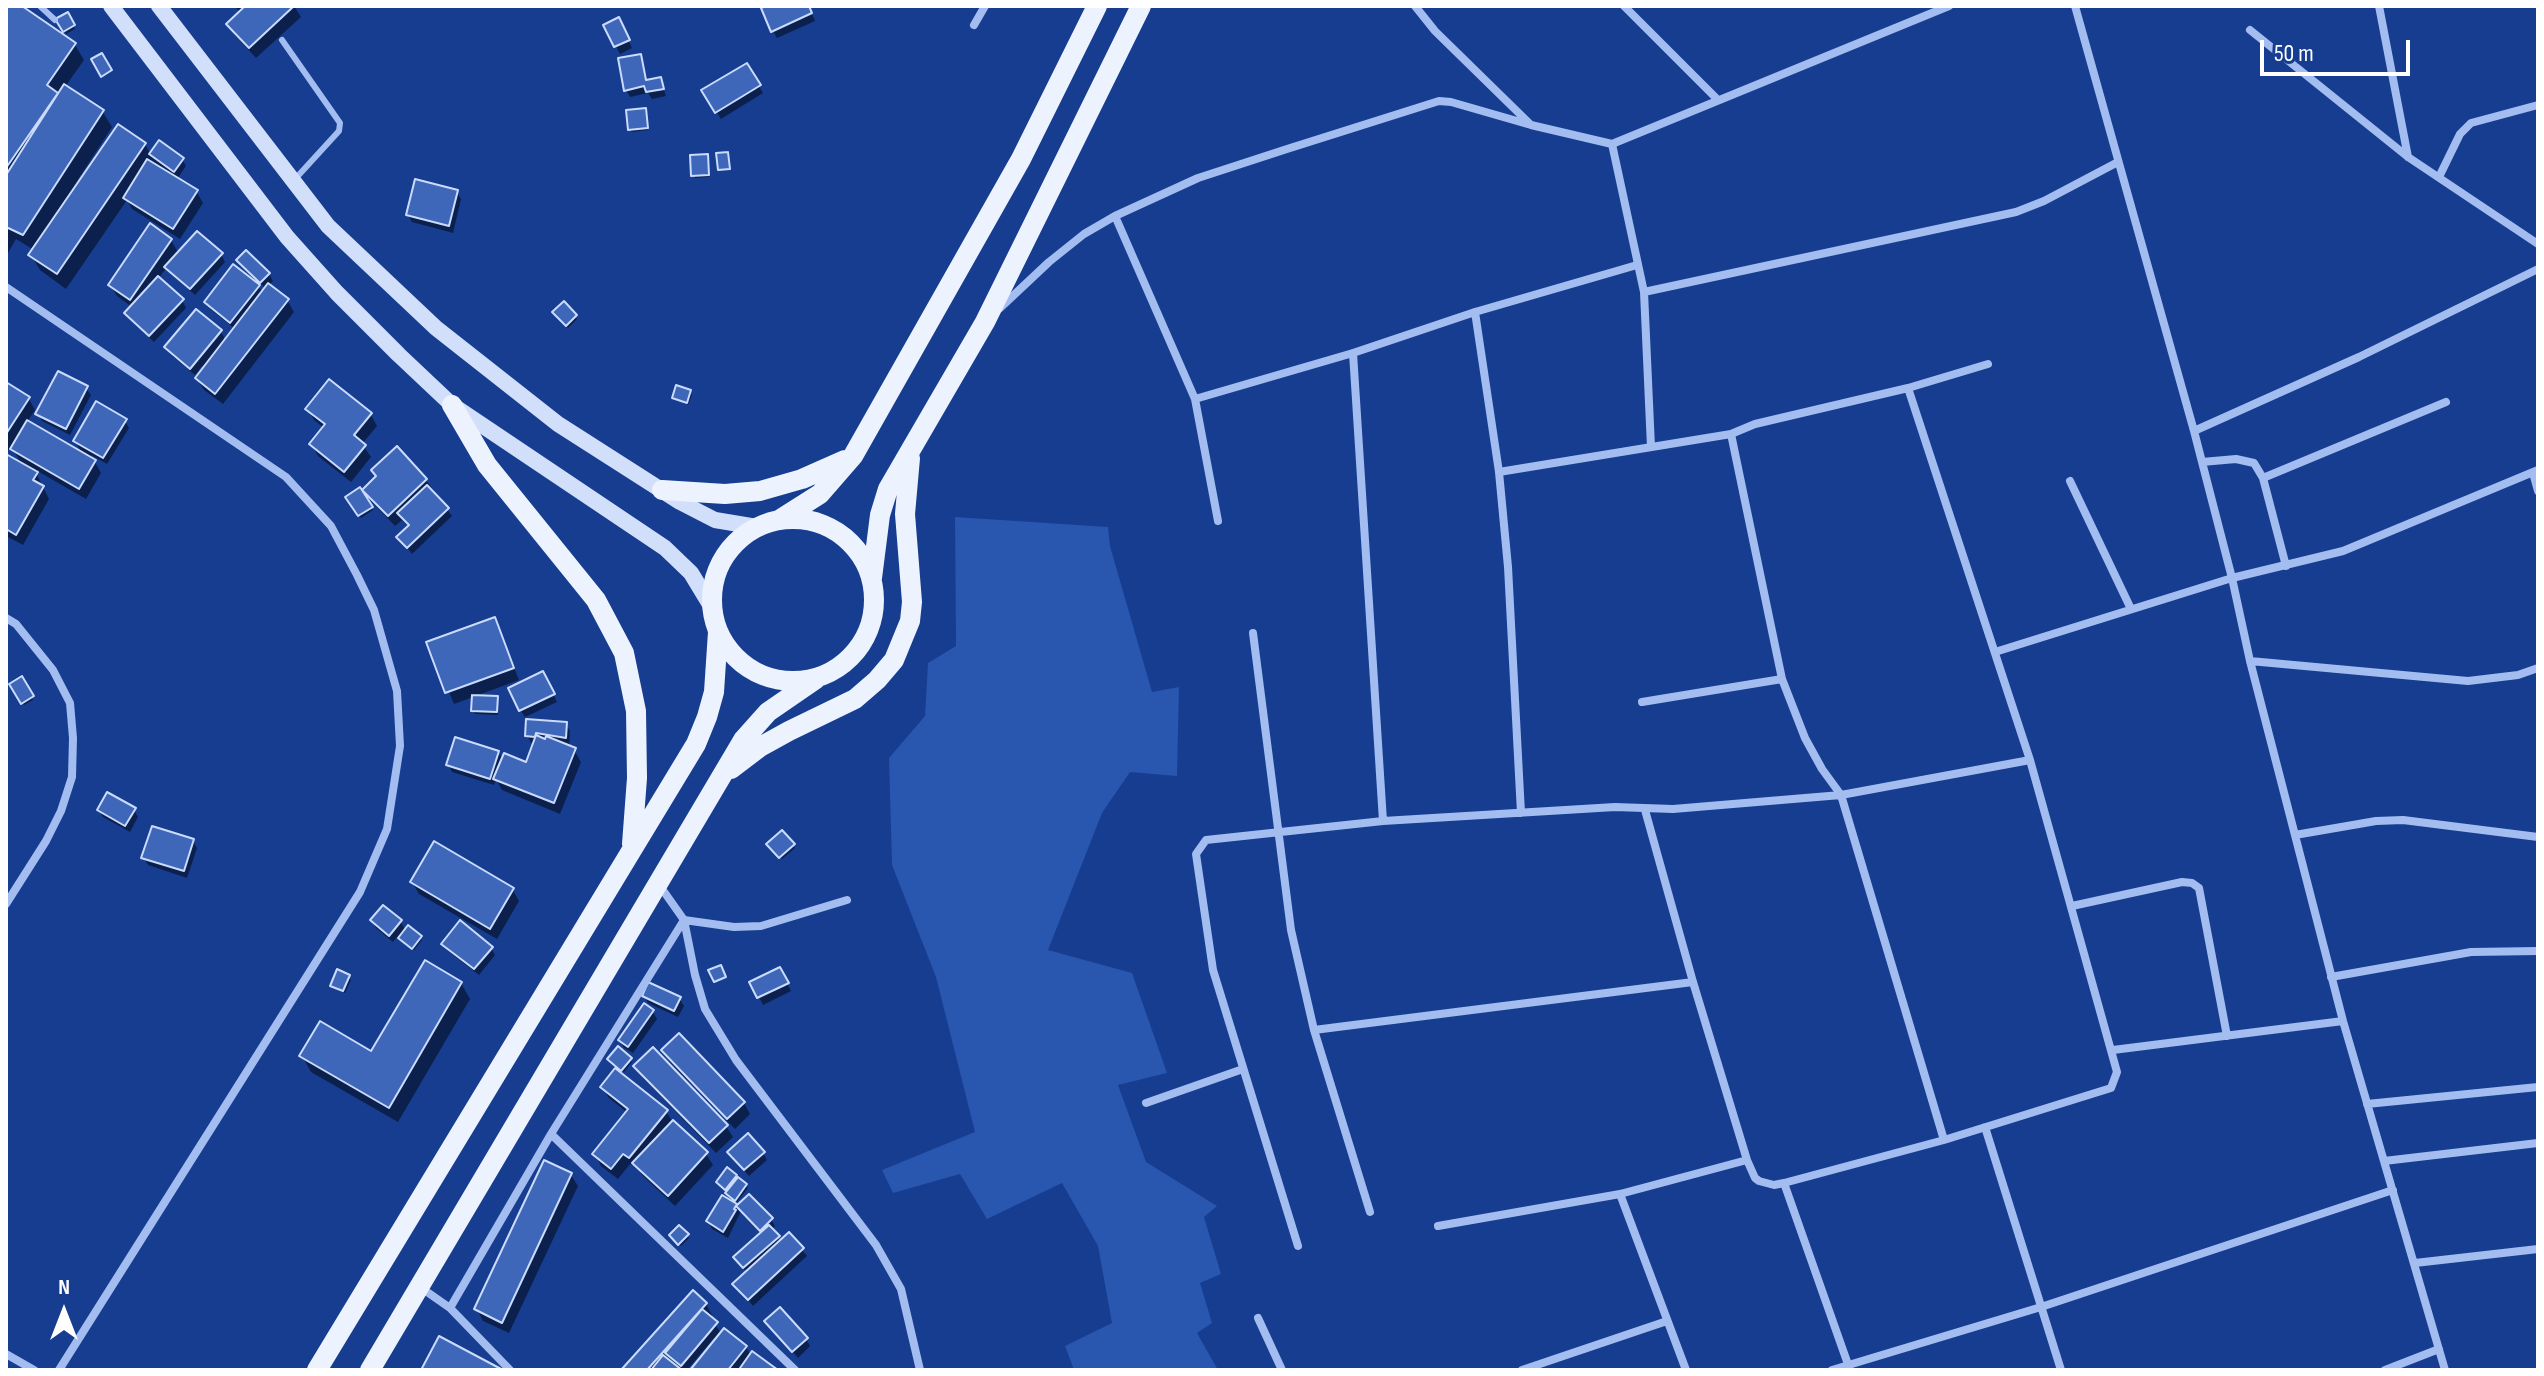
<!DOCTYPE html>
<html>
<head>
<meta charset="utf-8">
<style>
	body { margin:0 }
	#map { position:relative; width:2544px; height:1376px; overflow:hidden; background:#163d90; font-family:"Sofia Sans Condensed",sans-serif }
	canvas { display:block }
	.frame { position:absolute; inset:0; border:8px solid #fff; pointer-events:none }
	.north { position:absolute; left:24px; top:1272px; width:80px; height:80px; -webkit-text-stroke:6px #163d90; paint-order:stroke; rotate:0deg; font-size:22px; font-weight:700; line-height:32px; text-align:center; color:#fff }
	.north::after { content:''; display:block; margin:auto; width:28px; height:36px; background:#fff; clip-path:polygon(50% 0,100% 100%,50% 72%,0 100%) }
	.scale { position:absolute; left:2260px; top:40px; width:150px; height:36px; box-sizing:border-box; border:4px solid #fff; border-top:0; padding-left:10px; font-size:24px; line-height:28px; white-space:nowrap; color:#fff; -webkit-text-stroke:6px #163d90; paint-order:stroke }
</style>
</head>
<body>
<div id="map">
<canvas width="2544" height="1376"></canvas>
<div class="frame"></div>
<div class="north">N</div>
<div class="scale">50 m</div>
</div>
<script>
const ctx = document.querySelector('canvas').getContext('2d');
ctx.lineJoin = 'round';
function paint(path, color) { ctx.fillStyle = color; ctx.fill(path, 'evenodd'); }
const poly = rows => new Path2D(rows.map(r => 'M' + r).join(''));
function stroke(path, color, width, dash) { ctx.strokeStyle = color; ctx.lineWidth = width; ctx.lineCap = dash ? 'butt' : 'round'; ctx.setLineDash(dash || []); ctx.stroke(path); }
paint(poly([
	[955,517,1108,527,1110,546,1152,692,1179,687,1177,776,1130,772,1102,813,1048,950,1132,973,1167,1073,1118,1085,1146,1162,1217,1206,1204,1217,1221,1274,1200,1283,1212,1323,1197,1333,1218,1370,1074,1370,1065,1346,1112,1323,1098,1246,1062,1183,987,1219,960,1174,893,1193,882,1170,975,1132,936,977,892,865,889,758,925,716,928,663,956,646]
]), '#2956af');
paint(poly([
	[6,6,18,6,75,45,84,60,65,87,102,111,112,127,77,181,80,183,145,144,151,155,182,159,186,166,177,179,196,191,203,203,180,239,132,209,127,200,66,289,40,270,31,255,34,250,16,239,8,253,6,252],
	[235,6,294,6,301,17,256,58,235,35,228,24,240,13],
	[771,6,808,6,815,21,777,38,773,31],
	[67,15,75,29,66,34,58,20],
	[606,26,623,27,632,48,620,54],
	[640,56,648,82,660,79,666,96,652,99,648,93,630,97,626,90],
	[746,65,763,93,721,119,704,91],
	[646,113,648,130,632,132,630,129],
	[707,156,709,177,695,178,693,175],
	[457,192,461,199,453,233,412,222,408,215],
	[171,240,179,254,221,254,225,262,195,295,171,274,167,267,158,279,182,300,186,308,154,342,131,320,127,313,132,307,117,296,110,285],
	[238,260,269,274,273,281,268,286,287,300,294,312,223,404,204,390,197,379,205,368,202,366,195,375,170,354,166,347,196,311,221,332,226,341,235,329,210,309,206,302,257,283,263,294,266,289],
	[564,304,577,319,568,328,556,315],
	[330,382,371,415,377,426,362,444,371,457,351,482,318,456,311,444,324,428,314,420,308,409],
	[6,384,29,399,35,410,27,422,83,455,75,441,125,421,129,428,107,464,91,455,101,473,86,499,34,469,49,499,23,545,8,537,6,539,6,458,22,465,12,447,9,450,6,448],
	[86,388,91,395,70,435,42,421,38,414],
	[690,392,692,395,688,405,674,398],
	[378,478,426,480,452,516,412,554,399,537,410,527,402,520,395,526,371,501,365,490],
	[359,490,373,510,361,518,348,497],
	[494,619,519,680,454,704,429,643],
	[21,679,33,700,24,705,12,685],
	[546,680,557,702,525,717,520,710],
	[497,698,498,715,475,714,473,711],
	[566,724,570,731,569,748,574,750,581,762,560,814,502,790,496,780,494,785,452,772,448,764,498,752,503,760,527,764,536,742,531,743,527,735],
	[99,810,134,810,138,817,130,832,103,817],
	[193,841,197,848,187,878,148,865,144,858],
	[793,845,795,848,782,859,771,847],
	[412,882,513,890,519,901,497,939,419,894],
	[372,921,400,921,406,931,422,940,414,950,399,935,393,942,376,928],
	[444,944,491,948,495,955,479,975,448,951],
	[780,969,791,991,763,1005,752,983],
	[349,977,351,980,345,993,334,988,332,985],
	[461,983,470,999,398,1122,311,1072,302,1056,372,1053],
	[644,995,679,998,684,1006,678,1017,648,1003],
	[653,1012,657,1019,633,1053,624,1048,620,1041],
	[664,1050,744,1103,750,1114,735,1129,670,1062],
	[630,1059,632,1062,624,1072,611,1062],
	[636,1066,726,1126,733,1137,716,1153,642,1077],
	[602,1087,666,1111,673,1123,706,1154,713,1165,675,1206,642,1175,637,1167,630,1164,618,1179,601,1166,595,1154,628,1113,609,1098],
	[763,1153,767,1160,749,1176,734,1159],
	[728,1170,748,1188,737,1202,718,1183],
	[571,1175,578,1186,509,1333,483,1321,477,1309],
	[735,1206,771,1219,775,1226,771,1230,781,1242,789,1234,807,1256,753,1306,735,1284,747,1272,740,1264,762,1234,741,1211,728,1238,712,1229,708,1221],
	[687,1235,689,1238,681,1246,673,1238],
	[706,1304,712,1315,710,1318,722,1334,746,1347,751,1356,775,1370,693,1370,717,1340,714,1338,687,1370,624,1370],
	[767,1322,806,1339,810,1346,798,1358]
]), '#0007');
const building = poly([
	[6,6,22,6,76,43,47,85,58,93,6,168,6,6],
	[245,6,294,6,249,48,226,24,245,6],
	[766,6,809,6,812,13,771,32,761,8,766,6],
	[68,12,75,25,63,32,55,19,68,12],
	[619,17,630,40,614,47,603,25,619,17],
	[102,53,112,70,101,77,91,59,102,53],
	[641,54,646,80,661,77,664,89,646,92,644,86,624,91,618,58,641,54],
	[747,63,761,85,715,113,701,90,747,63],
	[64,84,104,110,23,235,6,227,6,175,64,84],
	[646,108,648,128,628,130,626,110,646,108],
	[118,124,146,143,57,274,28,255,118,124],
	[159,140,184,158,174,172,149,154,159,140],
	[728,152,730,169,718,170,716,153,728,152],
	[708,154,709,175,691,176,690,155,708,154],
	[147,159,198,190,173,229,123,198,147,159],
	[415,179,458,190,449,226,406,215,415,179],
	[150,223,172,239,130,300,108,285,150,223],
	[197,231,223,253,190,289,164,267,197,231],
	[246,250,270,273,260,283,236,260,246,250],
	[233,264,260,285,230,323,204,302,233,264],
	[158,276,184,299,149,336,124,313,158,276],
	[268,283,289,299,215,394,195,378,268,283],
	[564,301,577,315,566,326,552,312,564,301],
	[196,309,222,330,190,369,164,347,196,309],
	[58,371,88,386,66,429,35,414,58,371],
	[329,379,372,413,354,435,366,445,344,472,309,444,325,424,305,409,329,379],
	[6,382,30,397,6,434,6,382],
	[676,385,691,390,687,403,672,398,676,385],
	[96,401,127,419,103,458,73,441,96,401],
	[27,420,96,460,79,489,10,449,27,420],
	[397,446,427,479,388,516,362,490,376,476,371,470,397,446],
	[6,454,38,472,33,480,44,486,16,535,6,529,6,454],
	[427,485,449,508,407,548,396,537,409,525,397,513,427,485],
	[360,487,373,507,358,516,345,497,360,487],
	[495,617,514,668,445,693,426,642,495,617],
	[543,671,555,694,519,711,508,688,543,671],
	[22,676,34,696,21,704,9,684,22,676],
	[472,695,498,696,497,712,471,711,472,695],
	[526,719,567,722,566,738,536,733,535,737,525,736,526,719],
	[536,735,545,739,546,736,576,748,554,803,493,779,504,753,526,762,536,735],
	[455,737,499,751,490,779,446,765,455,737],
	[107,792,136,808,125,826,97,810,107,792],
	[152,826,194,839,184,871,141,858,152,826],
	[782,830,795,844,779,858,766,844,782,830],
	[434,841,514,888,490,929,410,882,434,841],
	[383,905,402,920,389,936,370,920,383,905],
	[460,920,493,947,474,969,441,944,460,920],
	[408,925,422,936,412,949,398,938,408,925],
	[425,960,462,982,389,1108,299,1056,320,1021,371,1051,425,960],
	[721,965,726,977,714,982,708,970,721,965],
	[780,967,789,983,757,998,749,982,780,967],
	[337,969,350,975,343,991,330,986,337,969],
	[648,982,681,997,674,1011,642,996,648,982],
	[644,1003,654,1010,628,1047,618,1040,644,1003],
	[679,1033,745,1102,727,1119,661,1050,679,1033],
	[618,1046,632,1058,621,1071,607,1059,618,1046],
	[653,1047,728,1125,709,1143,633,1066,653,1047],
	[615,1068,668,1110,629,1158,623,1154,611,1169,592,1154,628,1109,600,1087,615,1068],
	[673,1120,708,1152,668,1196,632,1163,673,1120],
	[748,1133,765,1152,744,1170,727,1152,748,1133],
	[544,1160,572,1173,502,1323,474,1309,544,1160],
	[727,1167,737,1175,725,1190,716,1182,727,1167],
	[738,1177,747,1184,735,1201,725,1193,738,1177],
	[749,1194,773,1218,760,1231,736,1206,749,1194],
	[722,1195,737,1204,734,1209,736,1210,723,1232,706,1221,722,1195],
	[679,1225,689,1234,678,1245,669,1235,679,1225],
	[769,1225,780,1236,743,1268,733,1257,769,1225],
	[789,1232,804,1248,748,1300,732,1284,789,1232],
	[693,1290,707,1303,647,1370,621,1370,693,1290],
	[780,1307,808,1338,792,1352,764,1321,780,1307],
	[702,1309,718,1322,681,1366,665,1353,702,1309],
	[724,1328,747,1346,728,1370,690,1370,724,1328],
	[439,1336,503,1370,421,1370,439,1336],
	[752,1351,778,1370,743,1370,740,1368,752,1351],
	[663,1355,682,1370,651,1370,663,1355]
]);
paint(building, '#3f67b9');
stroke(building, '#cadbfb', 2);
stroke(poly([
	[40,6,55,20],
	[282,40,340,123,339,131,296,178]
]), '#a4bdf0', 6);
stroke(poly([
	[1415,6,1435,31,1530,124],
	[1624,6,1717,99],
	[2075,6,2194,431,2232,578,2250,661,2343,1021,2445,1370],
	[2379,6,2408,157],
	[974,25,985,6],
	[2250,30,2408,157,2538,244],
	[1612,144,1644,292,1651,447],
	[2439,177,2460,134,2471,123,2538,105],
	[1115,216,1195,399,1218,521],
	[6,287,286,477,331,526,357,575,374,610,397,691,400,746,387,829,360,892,59,1370],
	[1644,292,2016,212,2044,201,2118,162],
	[1000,308,1049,262,1084,234,1115,216,1198,178,1287,149,1439,101,1451,102,1531,125,1612,144,1949,6],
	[1475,312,1499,472,1508,567,1521,813],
	[1353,353,1383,821],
	[1195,399,1353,353,1475,312,1637,265],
	[2194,431,2359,357,2538,269],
	[1731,434,1782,679,1805,738,1822,769,1841,795,1944,1140],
	[2202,462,2236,459,2254,463,2263,478,2286,566],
	[1499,472,1731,434,1755,424,1908,388,1988,364],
	[2533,473,2538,491],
	[2263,478,2446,402],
	[2070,481,2131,609],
	[6,618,16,624,53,670,70,703,73,738,72,777,61,811,46,841,6,904],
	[1253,633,1291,930,1314,1030,1370,1212],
	[1995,652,2232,578,2343,551,2538,470],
	[2250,661,2468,681,2518,675,2538,668],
	[1642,702,1782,679],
	[1645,810,1693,982,1747,1160,1755,1178,1759,1181,1774,1185,1784,1183,1850,1370],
	[2295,835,2376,821,2403,820,2538,837],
	[660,886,684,920,695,975,705,1009,736,1060,876,1245,901,1289,920,1370],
	[2072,906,2182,882,2192,883,2199,888,2227,1036],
	[2331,977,2471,952,2538,951],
	[1314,1030,1693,982],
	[2113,1050,2343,1021],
	[1146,1103,1243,1069],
	[2367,1104,2538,1087],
	[1985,1127,2061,1370],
	[551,1134,795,1370],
	[2384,1161,2538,1143],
	[1784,1183,1944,1140,2111,1088,2117,1072,2030,760,1908,388],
	[1620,1194,1686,1370],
	[1438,1226,1620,1194,1747,1160],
	[1298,1246,1213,970,1196,854,1206,840,1383,821,1615,807,1673,809,1841,795,2030,760],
	[2415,1263,2538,1249],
	[420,1287,450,1308,510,1370],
	[450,1308,551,1134,684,920,734,927,761,926,847,900],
	[1258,1318,1282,1370],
	[6,1354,34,1370],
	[1522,1370,1667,1321],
	[1832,1370,2041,1307,2393,1190],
	[2385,1370,2439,1349]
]), '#a4bdf0', 8);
stroke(poly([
	[111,6,287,237,337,293,399,355,452,405,665,548,691,573,711,606],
	[159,6,328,226,436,328,558,424,680,502,715,520,757,527]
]), '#d2dffb', 16);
stroke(poly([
	[452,405,487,465,596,600,624,653,636,711,637,778,632,844],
	[662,490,725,494,760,491,802,479,845,460],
	'712 600a81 81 0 1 1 162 0a81 81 0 1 1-162 0Z',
	[779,520,820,494,853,456,1021,159,1097,6],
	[872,578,880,515,888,489,985,322,1141,6],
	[731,769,760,747,789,731,855,699,877,680,894,660,910,621,912,602,905,514,910,458],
	[317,1370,696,744,707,717,714,692,718,632],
	[370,1370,743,740,768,712,816,679]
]), '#edf2ff', 20);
</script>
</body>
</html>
